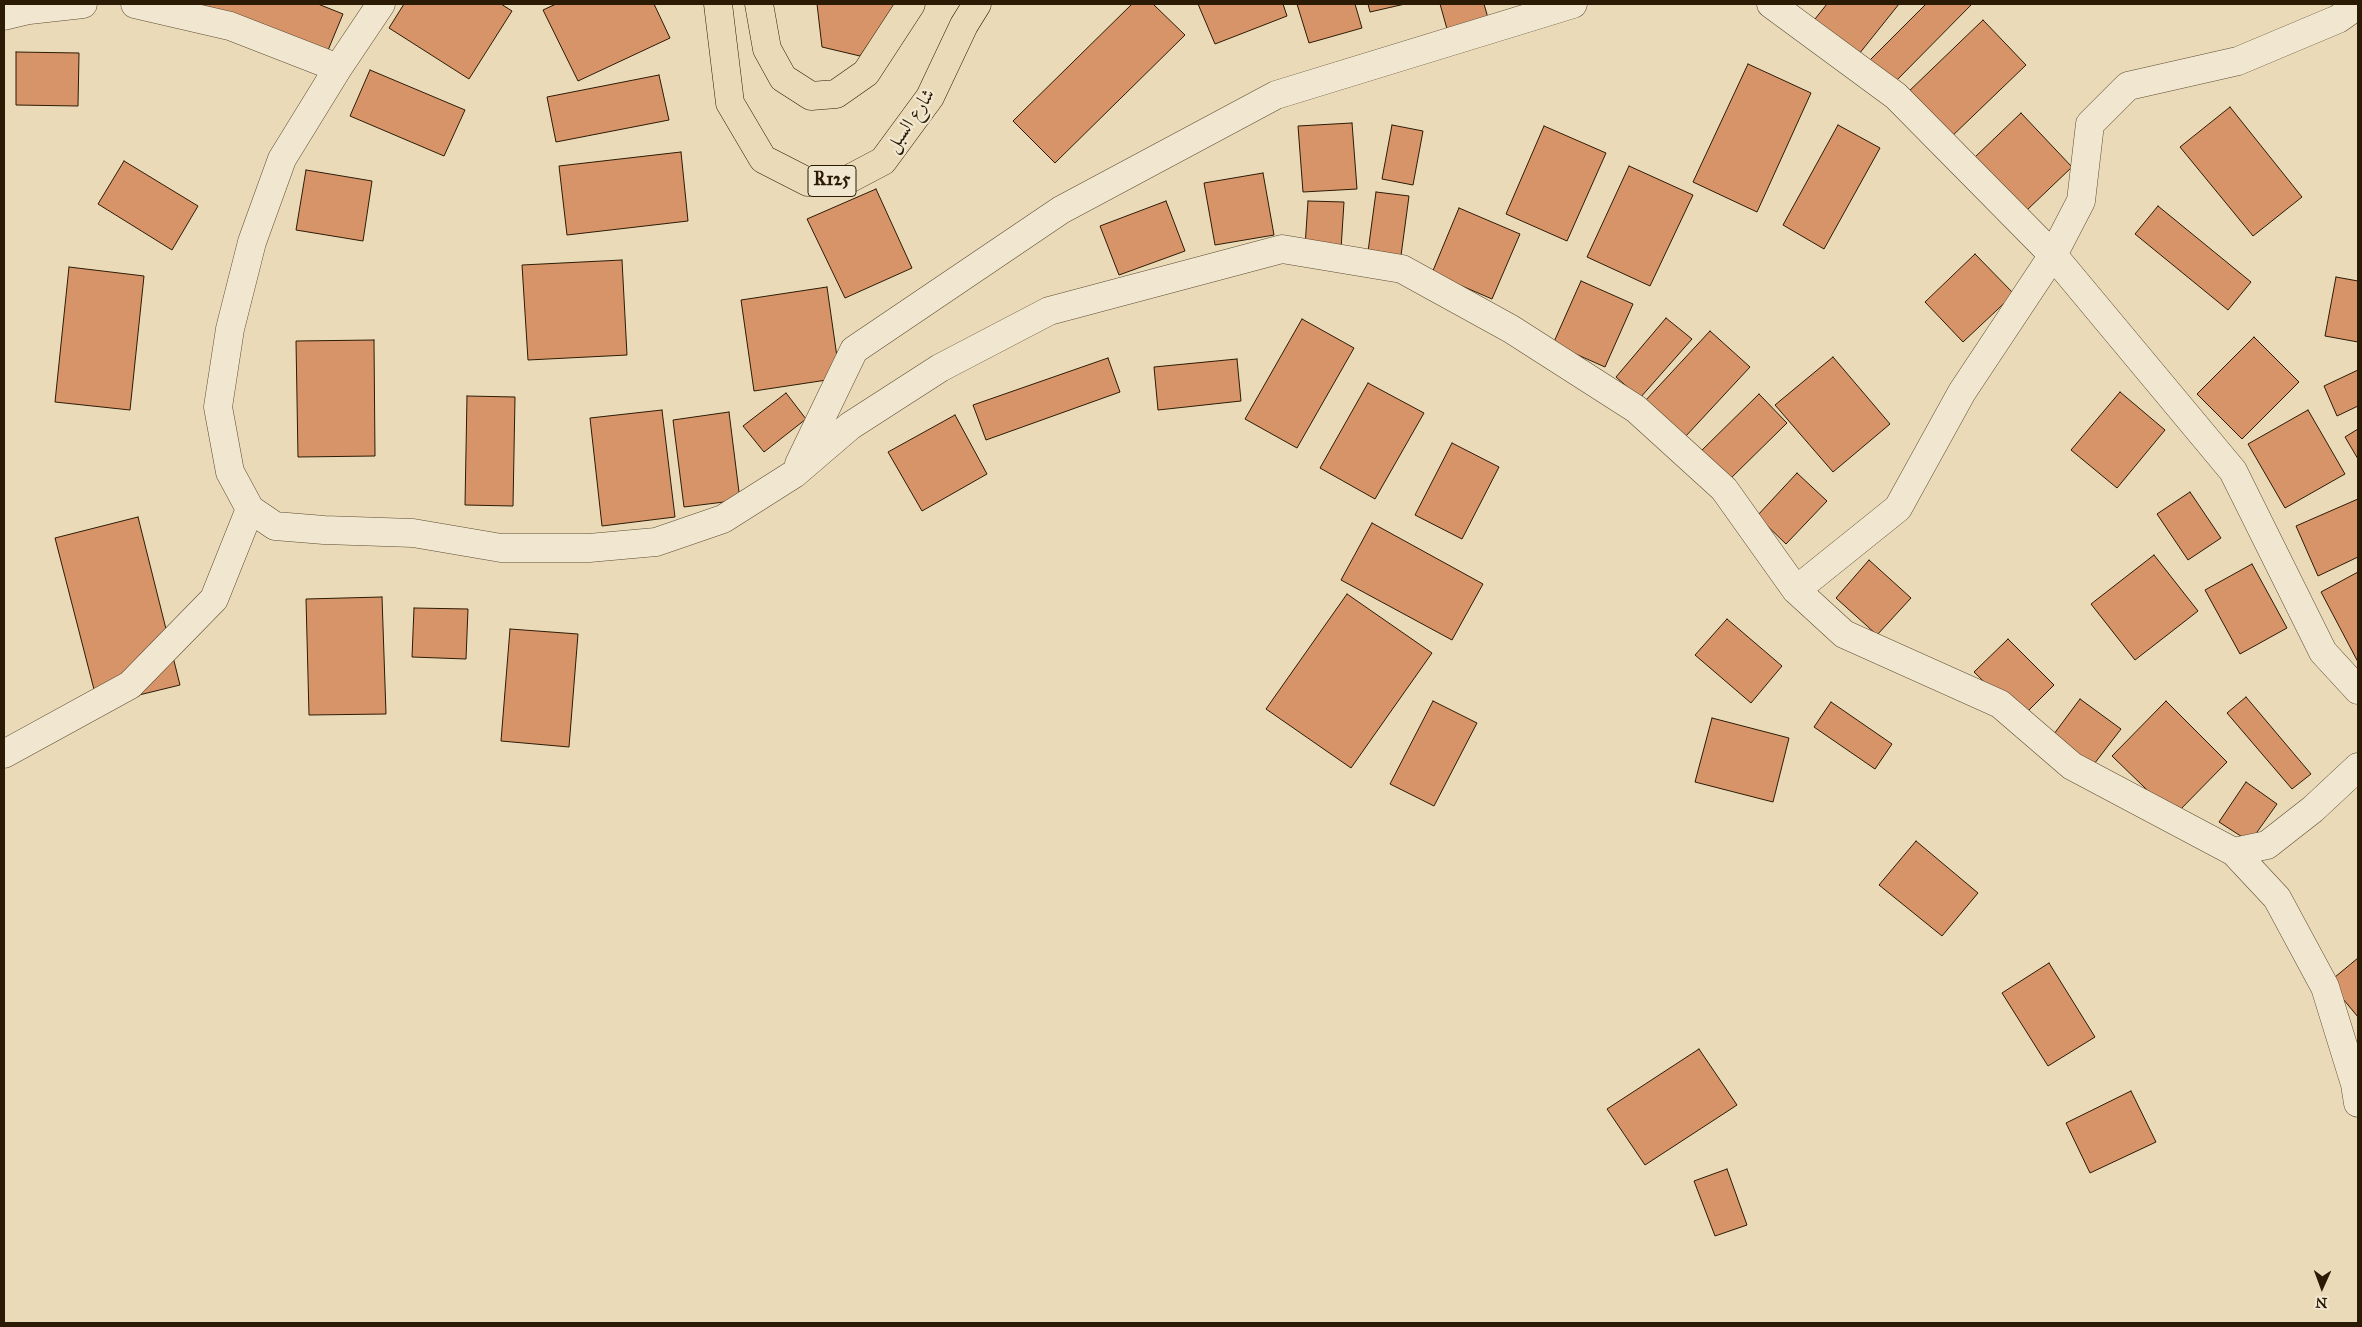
<!DOCTYPE html>
<html>
<head>
<meta charset="utf-8">
<style>
	body { margin:0 }
	#map { position:relative; width:2362px; height:1327px; overflow:hidden; background:#eadab7; font-family:"IM FELL Great Primer",serif }
	canvas { display:block }
	.frame { position:absolute; inset:0; border:5px solid #2b1b05; pointer-events:none }
	.north { position:absolute; left:2297px; top:1262px; width:50px; height:50px; -webkit-text-stroke:4px #f1e7d0; paint-order:stroke; rotate:182deg; font-size:14px; font-weight:700; line-height:20px; text-align:center; color:#2b1b05 }
	.north::after { content:''; display:block; margin:auto; width:18px; height:22px; background:#2b1b05; clip-path:polygon(50% 0,100% 100%,50% 72%,0 100%) }
</style>
</head>
<body>
<div id="map">
<canvas width="2362" height="1327"></canvas>
<div class="frame"></div>
<div class="north">N</div>
</div>
<script>
const ctx = document.querySelector('canvas').getContext('2d');
ctx.lineJoin = 'round';
function paint(path, color) { ctx.fillStyle = color; ctx.fill(path, 'evenodd'); }
const poly = rows => new Path2D(rows.map(r => 'M' + r).join(''));
function stroke(path, color, width, dash) { ctx.strokeStyle = color; ctx.lineWidth = width; ctx.lineCap = dash ? 'butt' : 'round'; ctx.setLineDash(dash || []); ctx.stroke(path); }
function label(font, color, halo, rows, align = 'center') {
  ctx.font = font + ' "IM FELL Great Primer",Amiri,serif'; ctx.lineWidth = 4.5; ctx.setLineDash([]); ctx.textBaseline = 'middle'; ctx.strokeStyle = halo; ctx.fillStyle = color; for (const [text, x, y, turn = 0] of rows) {
    ctx.save(); ctx.translate(x, y); ctx.rotate((+turn || 0) * Math.PI / 180); ctx.textAlign = isNaN(turn) ? turn : align; if (halo) ctx.strokeText(text, 0, 0); ctx.fillText(text, 0, 0); ctx.restore();
  }
}
const building = poly([
	[200,4,318,4,343,14,319,72,193,21,200,4],
	[404,4,501,4,512,11,469,79,389,28,404,4],
	[556,4,654,4,670,38,578,81,543,10,556,4],
	[817,4,897,4,860,56,822,47,817,4],
	[1132,4,1153,4,1185,35,1055,163,1013,121,1132,4],
	[1198,4,1283,4,1287,16,1215,44,1198,4],
	[1297,4,1355,4,1362,28,1309,43,1297,4],
	[1368,4,1405,4,1370,12,1368,4],
	[1440,4,1484,4,1490,25,1449,36,1440,4],
	[1827,4,1899,4,1855,59,1811,24,1827,4],
	[1926,4,1972,4,1894,83,1870,60,1926,4],
	[1983,20,2026,65,1948,140,1905,95,1983,20],
	[16,52,79,53,78,106,16,105,16,52],
	[1748,64,1811,93,1757,212,1693,182,1748,64],
	[370,70,465,110,444,156,350,116,370,70],
	[659,75,669,120,556,142,547,97,659,75],
	[2230,107,2302,197,2253,236,2180,147,2230,107],
	[2021,113,2072,167,2027,210,1975,157,2021,113],
	[1352,123,1357,189,1303,192,1298,126,1352,123],
	[1392,125,1423,131,1413,185,1382,179,1392,125],
	[1838,125,1880,148,1824,249,1783,225,1838,125],
	[1544,126,1606,153,1567,241,1506,214,1544,126],
	[681,152,688,221,567,235,559,166,681,152],
	[124,161,198,206,172,250,98,204,124,161],
	[1629,166,1693,195,1650,286,1587,257,1629,166],
	[306,170,372,181,363,241,296,230,306,170],
	[1263,173,1274,235,1215,245,1204,183,1263,173],
	[876,189,912,268,845,298,807,219,876,189],
	[1376,192,1409,196,1400,263,1367,259,1376,192],
	[1166,201,1185,251,1119,275,1100,226,1166,201],
	[1308,201,1344,202,1341,249,1305,247,1308,201],
	[2158,206,2251,282,2228,310,2135,234,2158,206],
	[1459,208,1520,234,1492,299,1432,273,1459,208],
	[1975,254,2014,294,1963,342,1925,302,1975,254],
	[622,260,627,355,528,360,522,265,622,260],
	[69,267,144,276,130,410,55,402,69,267],
	[2336,277,2358,281,2358,342,2325,336,2336,277],
	[1581,281,1633,304,1605,367,1553,344,1581,281],
	[827,287,840,378,754,391,741,300,827,287],
	[1666,318,1692,339,1640,398,1616,377,1666,318],
	[1302,319,1354,348,1297,448,1245,419,1302,319],
	[1710,331,1750,367,1685,437,1645,401,1710,331],
	[2254,337,2299,382,2242,439,2197,394,2254,337],
	[374,340,375,456,298,457,296,341,374,340],
	[1833,357,1890,424,1833,472,1775,405,1833,357],
	[1108,358,1120,392,986,440,973,405,1108,358],
	[1237,359,1241,401,1158,410,1154,367,1237,359],
	[2358,370,2358,406,2337,416,2324,386,2358,370],
	[1368,383,1424,413,1375,499,1320,468,1368,383],
	[2120,392,2165,430,2117,488,2071,450,2120,392],
	[786,393,806,419,764,452,743,426,786,393],
	[1759,394,1787,423,1727,482,1698,454,1759,394],
	[467,396,515,397,513,506,465,505,467,396],
	[662,410,675,517,602,526,590,418,662,410],
	[2308,410,2345,474,2285,508,2248,444,2308,410],
	[729,412,740,500,684,507,673,420,729,412],
	[955,415,987,474,922,511,888,452,955,415],
	[2358,429,2358,459,2345,437,2358,429],
	[1452,443,1499,467,1462,539,1415,515,1452,443],
	[1797,473,1827,501,1786,544,1757,516,1797,473],
	[2190,492,2221,538,2188,560,2157,514,2190,492],
	[2358,499,2358,557,2318,576,2296,526,2358,499],
	[138,517,180,685,98,705,55,538,138,517],
	[1372,523,1483,584,1452,640,1341,580,1372,523],
	[2154,555,2198,611,2135,660,2091,604,2154,555],
	[1869,560,1911,598,1877,635,1836,598,1869,560],
	[2252,564,2287,628,2240,654,2205,590,2252,564],
	[2358,572,2358,662,2321,592,2358,572],
	[1347,594,1432,653,1351,768,1266,709,1347,594],
	[382,597,386,714,309,715,306,599,382,597],
	[414,608,468,609,466,659,412,657,414,608],
	[1727,619,1782,666,1751,703,1695,655,1727,619],
	[510,629,578,634,569,747,501,741,510,629],
	[2008,639,2054,685,2021,718,1974,672,2008,639],
	[2246,697,2311,774,2292,789,2227,713,2246,697],
	[2080,699,2121,729,2091,768,2051,738,2080,699],
	[1433,701,1477,723,1434,806,1390,784,1433,701],
	[2166,701,2227,762,2174,816,2112,756,2166,701],
	[1831,702,1892,744,1875,769,1814,727,1831,702],
	[1712,718,1789,738,1773,802,1695,782,1712,718],
	[2246,782,2277,804,2250,842,2219,822,2246,782],
	[1916,841,1978,893,1942,936,1879,885,1916,841],
	[2358,958,2358,1017,2329,982,2358,958],
	[2049,963,2095,1037,2048,1066,2002,993,2049,963],
	[1699,1049,1737,1105,1645,1165,1607,1109,1699,1049],
	[2131,1091,2156,1142,2090,1173,2066,1123,2131,1091],
	[1727,1169,1747,1225,1715,1236,1694,1181,1727,1169]
]);
paint(building, '#d89469');
stroke(building, '#2b1b05', 1);
const minor = poly([
	[135,4,230,26,338,68],
	[381,4,338,68,282,159,252,242,230,329,218,407,230,472,250,509,275,526,324,530,413,533,501,548,589,548,656,542,723,519,794,474,850,426,940,368,1049,311,1282,249,1402,269,1511,329,1636,409,1724,489,1796,590,1844,634,2000,704,2072,766,2234,852,2267,845,2313,809,2358,767],
	[1771,4,1896,96,2053,255,2233,471,2323,652,2358,690],
	[4,16,29,10,83,4],
	[799,464,854,350,1061,210,1276,95,1573,4],
	[1796,590,1898,508,1962,392,2053,255,2081,201,2090,124,2128,86,2238,61,2338,19,2358,5],
	[4,754,130,685,214,599,250,509],
	[2234,852,2277,898,2325,987,2355,1084,2358,1103]
]);
const major = poly([
	[718,4,730,103,763,159,808,182,847,180,883,161,930,97,964,25,977,4],
	[759,4,767,49,783,78,811,96,836,94,866,73,911,4]
]);
stroke(minor, '#5b4b32', 29);
stroke(major, '#2b1b05', 29);
stroke(minor, '#f1e7d0', 28);
stroke(major, '#eadab7', 28);
for (const [x, y, w] of [
	[832,181,48]
]) { const box = new Path2D(); box.roundRect(x - w / 2, y - 15.5, w, 31, 4); ctx.fillStyle = '#f1e7d0'; ctx.fill(box); stroke(box, '#2b1b05', 1); }
label('bold 18px', '#2b1b05', null, [
	["R125",832,181]
]);
label('19px', '#2b1b05', '#f1e7d0', [
	["شارع السبل",911,121,-56]
]);
</script>
</body>
</html>
